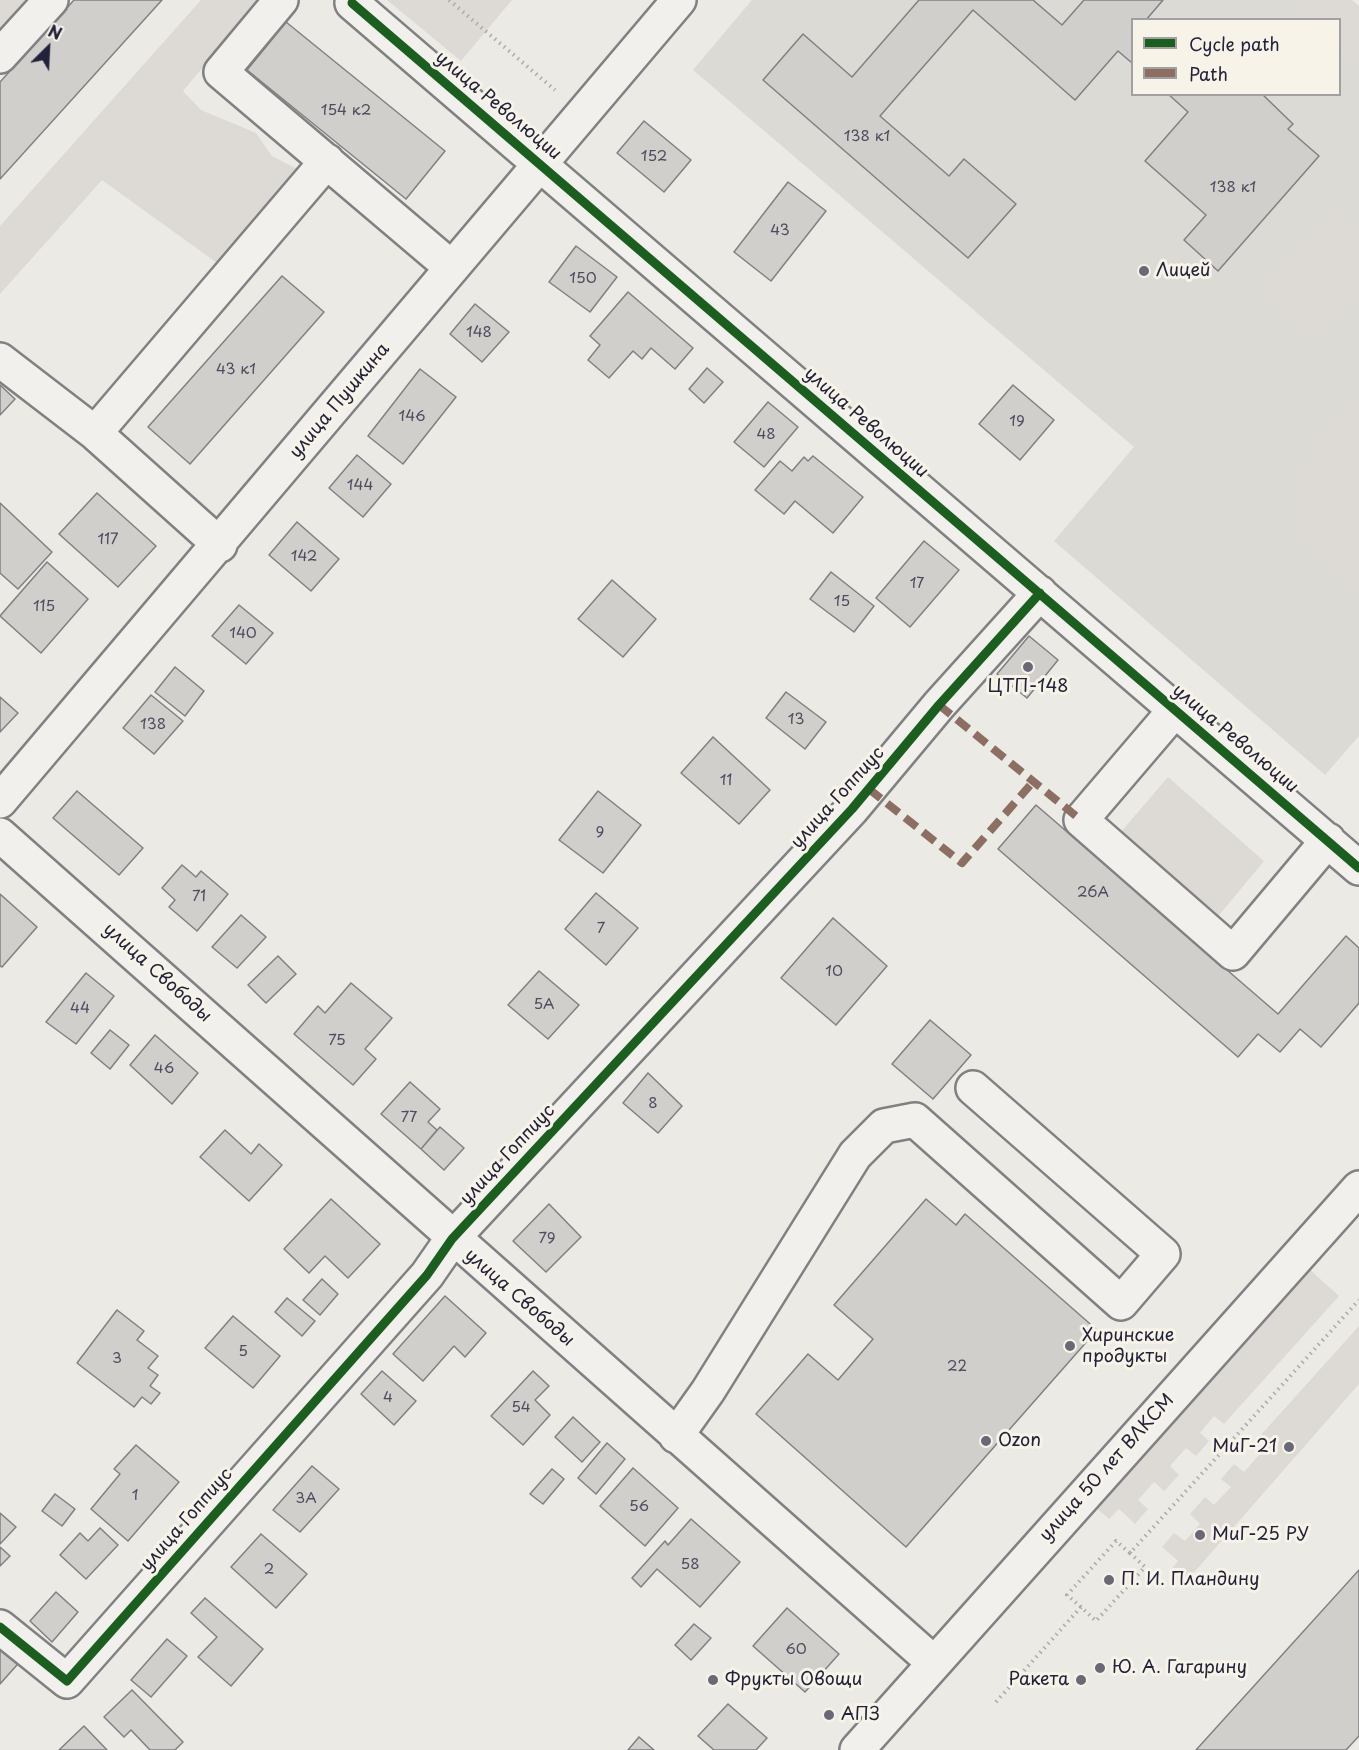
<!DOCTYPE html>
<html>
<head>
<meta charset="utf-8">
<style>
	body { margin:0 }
	#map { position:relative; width:1359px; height:1750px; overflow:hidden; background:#ebeae4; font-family:"Playpen Sans",sans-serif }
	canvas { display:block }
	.legend { position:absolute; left:1131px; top:18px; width:210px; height:78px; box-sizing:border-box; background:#f7f3e8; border:2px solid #a29fa3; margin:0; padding:8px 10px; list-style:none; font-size:18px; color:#22223b }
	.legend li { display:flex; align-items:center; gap:12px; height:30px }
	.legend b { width:30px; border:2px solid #a29fa3 }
	.north { position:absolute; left:18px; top:18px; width:60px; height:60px; -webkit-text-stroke:4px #f7f3e8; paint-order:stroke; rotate:24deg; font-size:16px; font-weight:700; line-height:24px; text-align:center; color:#22223b }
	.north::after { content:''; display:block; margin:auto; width:21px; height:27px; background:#22223b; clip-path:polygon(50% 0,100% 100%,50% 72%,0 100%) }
</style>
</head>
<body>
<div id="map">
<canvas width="1359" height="1750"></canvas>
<ul class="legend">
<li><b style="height:8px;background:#1b5e20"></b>Cycle path</li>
<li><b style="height:8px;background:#8d6e63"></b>Path</li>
</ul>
<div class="north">N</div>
</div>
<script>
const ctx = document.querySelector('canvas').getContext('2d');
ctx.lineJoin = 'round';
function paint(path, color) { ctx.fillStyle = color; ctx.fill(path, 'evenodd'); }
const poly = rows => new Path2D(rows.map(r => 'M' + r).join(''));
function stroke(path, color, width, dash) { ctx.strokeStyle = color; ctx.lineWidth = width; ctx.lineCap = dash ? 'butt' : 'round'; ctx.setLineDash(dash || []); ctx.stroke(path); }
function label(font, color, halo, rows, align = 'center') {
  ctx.font = font + ' "Playpen Sans",sans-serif'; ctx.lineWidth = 6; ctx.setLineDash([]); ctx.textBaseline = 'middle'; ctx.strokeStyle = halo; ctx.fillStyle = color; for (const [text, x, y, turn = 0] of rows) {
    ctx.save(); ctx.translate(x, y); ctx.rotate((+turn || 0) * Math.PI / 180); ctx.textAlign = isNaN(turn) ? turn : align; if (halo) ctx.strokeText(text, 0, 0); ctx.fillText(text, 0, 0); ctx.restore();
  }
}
paint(poly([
	[752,0,1283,0,1305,19,1132,20,1132,94,1340,94,1340,49,1359,66,1359,736,1325,775,1054,541,1134,447,693,70]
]), '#dcdad5');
paint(poly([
	[0,0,40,0,0,44],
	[201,0,259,0,183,91,201,110,256,133,272,156,297,169,217,263,102,180,0,294,0,226],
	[387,0,512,0,461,61],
	[1283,0,1352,0,1359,6,1359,66,1340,49,1340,20,1305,19],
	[1337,204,1359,224,1359,289,1309,345,1255,296],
	[1359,391,1359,585,1346,583,1317,567,1296,540,1288,508,1293,475,1311,445],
	[1168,777,1264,861,1210,926,1114,840],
	[1308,1268,1339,1296,1224,1424,1214,1416,1200,1433,1209,1441,1196,1456,1186,1448,1170,1466,1179,1475,1164,1491,1154,1482,1138,1500,1148,1509,1135,1524,1119,1509,1109,1519,1095,1507],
	[1359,1326,1359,1384,1183,1585,1169,1572,1178,1561,1162,1547,1174,1533,1185,1541,1200,1524,1190,1514,1205,1497,1214,1505,1231,1487,1221,1479,1234,1464,1244,1472,1259,1455,1250,1447]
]), '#dddad5');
const building = poly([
	[74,0,162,0,0,179,0,82,74,0],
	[919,0,1033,0,1062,25,1084,0,1163,0,1146,20,1132,20,1132,63,1118,51,1075,100,973,10,880,116,949,176,964,159,1016,204,968,258,763,80,803,34,852,77,919,0],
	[286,22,445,151,406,199,247,70,286,22],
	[1168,94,1262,94,1293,124,1288,129,1319,156,1218,271,1184,240,1206,215,1145,161,1188,112,1168,94],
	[644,121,691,160,664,192,617,153,644,121],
	[788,182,826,211,771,281,734,252,788,182],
	[576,246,617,277,590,312,549,282,576,246],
	[282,276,324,312,190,464,148,427,282,276],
	[628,292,693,348,675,369,651,348,642,359,633,351,609,378,588,360,600,345,590,336,628,292],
	[475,304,509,332,482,362,450,334,475,304],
	[707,368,723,382,704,403,689,389,707,368],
	[420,369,456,397,403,464,368,436,420,369],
	[0,385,15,399,0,415,0,385],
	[1013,385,1054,420,1020,460,979,424,1013,385],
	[768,402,798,427,764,467,734,442,768,402],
	[357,455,391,484,363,517,329,488,357,455],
	[813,456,863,497,833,533,795,501,784,514,755,490,780,461,792,471,804,457,808,461,813,456],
	[97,493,156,546,118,587,59,534,97,493],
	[0,503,52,552,18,589,0,573,0,503],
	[297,522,339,559,311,591,269,555,297,522],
	[924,541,959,570,910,627,876,598,924,541],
	[47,562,88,599,41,653,0,616,47,562],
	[831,572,874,606,854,632,810,599,831,572],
	[612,580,656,619,623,657,578,619,612,580],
	[239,605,273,633,246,664,212,636,239,605],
	[1029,636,1058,660,1027,698,997,674,1029,636],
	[175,667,204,691,185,716,155,692,175,667],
	[786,692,826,722,805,749,766,718,786,692],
	[151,695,183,721,154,754,123,728,151,695],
	[0,697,18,713,0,732,0,697],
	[713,737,770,790,739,824,681,773,713,737],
	[77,791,143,848,119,875,53,818,77,791],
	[598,791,641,825,603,873,559,840,598,791],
	[1036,805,1278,1014,1346,936,1359,948,1359,1003,1321,1047,1300,1029,1280,1052,1258,1034,1238,1057,998,849,1036,805],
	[182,865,196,877,201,871,228,894,197,931,169,907,175,900,162,888,182,865],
	[596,893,638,928,606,965,565,929,596,893],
	[0,894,37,927,2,967,0,966,0,894],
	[241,915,266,937,237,968,212,947,241,915],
	[833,918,887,966,836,1025,781,978,833,918],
	[278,956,296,974,266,1003,248,985,278,956],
	[539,971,579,1005,548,1039,508,1005,539,971],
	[86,973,114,996,76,1044,46,1022,86,973],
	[351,983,392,1018,365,1049,376,1059,353,1085,294,1034,318,1006,325,1013,351,983],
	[930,1020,971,1055,933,1099,892,1064,930,1020],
	[110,1030,129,1045,110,1069,91,1053,110,1030],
	[155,1035,198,1073,172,1104,130,1065,155,1035],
	[648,1073,682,1106,658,1133,623,1103,648,1073],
	[410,1082,440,1109,428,1122,437,1130,421,1149,381,1114,410,1082],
	[440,1127,464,1148,444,1170,421,1149,440,1127],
	[225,1130,251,1154,259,1144,282,1165,249,1201,200,1157,225,1130],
	[331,1199,380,1244,348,1278,325,1256,309,1273,284,1249,331,1199],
	[926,1199,956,1225,965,1214,1097,1330,906,1547,756,1414,808,1354,838,1380,873,1339,834,1305,926,1199],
	[549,1204,581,1237,546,1272,513,1241,549,1204],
	[322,1279,338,1294,320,1315,303,1300,322,1279],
	[445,1296,486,1333,465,1357,454,1346,423,1381,393,1354,445,1296],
	[287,1298,315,1321,302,1336,275,1312,287,1298],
	[117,1310,144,1331,137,1340,158,1356,148,1368,158,1375,150,1386,160,1393,151,1404,142,1397,134,1407,77,1363,117,1310],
	[233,1316,280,1356,253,1388,205,1348,233,1316],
	[382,1371,416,1401,394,1425,361,1394,382,1371],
	[533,1371,549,1386,535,1400,550,1415,523,1445,491,1416,533,1371],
	[573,1417,600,1442,582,1462,555,1437,573,1417],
	[607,1443,625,1459,596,1494,578,1478,607,1443],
	[136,1445,179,1482,128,1541,91,1509,120,1474,114,1469,136,1445],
	[312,1466,339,1489,300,1532,273,1510,312,1466],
	[633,1468,678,1508,645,1546,600,1506,633,1468],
	[552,1469,564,1479,543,1504,530,1494,552,1469],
	[55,1494,75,1509,62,1526,42,1511,55,1494],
	[0,1513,16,1527,0,1544,0,1513],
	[691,1519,740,1562,700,1607,657,1569,641,1587,632,1578,665,1541,668,1545,691,1519],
	[100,1528,118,1545,86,1579,60,1555,80,1533,88,1541,100,1528],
	[261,1534,307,1574,276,1608,231,1567,261,1534],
	[0,1547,10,1556,0,1566,0,1547],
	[1359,1570,1359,1736,1346,1750,1196,1750,1359,1570],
	[56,1592,78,1612,52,1642,30,1621,56,1592],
	[205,1598,263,1649,231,1686,198,1657,217,1637,191,1613,205,1598],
	[787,1608,839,1654,805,1692,753,1646,787,1608],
	[694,1624,711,1638,691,1660,675,1645,694,1624],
	[0,1635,25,1656,0,1684,0,1635],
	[167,1639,187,1656,151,1697,131,1680,167,1639],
	[132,1690,183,1742,175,1750,150,1750,131,1730,124,1737,104,1717,132,1690],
	[728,1704,767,1738,756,1750,714,1750,698,1736,728,1704],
	[84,1726,107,1750,59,1750,84,1726],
	[639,1737,654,1750,628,1750,639,1737]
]);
paint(building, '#d0cfcc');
stroke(building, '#818083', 1.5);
const minor = poly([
	[281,0,221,72,452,268],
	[352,3,1359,868],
	[0,56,51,0],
	[0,360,95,433,220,545],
	[95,433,327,161],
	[1175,710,1081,820,1233,953,1328,840],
	[0,801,679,0],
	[0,835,933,1662],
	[676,1436,708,1391,855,1155,884,1126,915,1120,1121,1303,1163,1254,973,1088],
	[0,1627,67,1681,427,1275,452,1239,852,809,939,705,1040,593],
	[857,1750,1359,1188]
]);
stroke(minor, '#818083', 38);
stroke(poly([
	[449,0,555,90],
	[1081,1607,1067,1595,1116,1541,1130,1553],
	[996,1702,1081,1607,1096,1621,1145,1567,1130,1553,1359,1300]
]), '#acabac', 4, [1.5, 4.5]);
stroke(minor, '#f1f0ec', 33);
stroke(poly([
	[939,705,1081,820],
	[869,789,962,863,1033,782]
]), '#8d6e63', 8, [15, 8]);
stroke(poly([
	[352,3,1359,868],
	[0,1627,67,1681,427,1275,452,1239,852,809,939,705,1040,593]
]), '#1b5e20', 9);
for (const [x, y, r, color] of [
	[1144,271,6,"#686876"],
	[1028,667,6,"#686876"],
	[1070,1346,6,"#686876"],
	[986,1441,6,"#686876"],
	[1289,1447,6,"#686876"],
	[1200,1535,6,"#686876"],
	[1109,1580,6,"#686876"],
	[1100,1668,6,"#686876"],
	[713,1680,6,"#686876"],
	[1081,1680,6,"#686876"],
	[829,1715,6,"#686876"]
]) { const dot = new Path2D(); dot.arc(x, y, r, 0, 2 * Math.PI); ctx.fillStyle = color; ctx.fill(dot); stroke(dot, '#f7f3e8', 2); }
label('15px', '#4e4d5f', null, [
	["154 к2",346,111],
	["138 к1",867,137],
	["152",654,157],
	["138 к1",1233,188],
	["43",780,231],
	["150",583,279],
	["148",479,333],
	["43 к1",236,370],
	["146",412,417],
	["19",1017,422],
	["48",766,435],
	["144",360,486],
	["117",108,540],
	["142",304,557],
	["17",917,584],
	["15",842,602],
	["115",44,607],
	["140",243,634],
	["13",796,720],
	["138",153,725],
	["11",726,781],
	["9",600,833],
	["26А",1093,893],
	["71",199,897],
	["7",601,929],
	["10",834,972],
	["5А",544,1005],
	["44",80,1009],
	["75",337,1041],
	["46",164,1069],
	["8",653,1104],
	["77",409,1118],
	["79",547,1239],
	["5",243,1352],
	["3",117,1359],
	["22",957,1367],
	["4",388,1398],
	["54",521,1408],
	["1",135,1496],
	["3А",306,1499],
	["56",639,1507],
	["58",690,1565],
	["2",269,1570],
	["60",796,1650]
]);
label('18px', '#22223b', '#f7f3e8', [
	["улица Революции",498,106,40],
	["улица Пушкина",340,401,-50],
	["улица Революции",866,423,41],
	["улица Революции",1235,739,40],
	["улица Гоппиус",838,798,-48],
	["улица Свободы",157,973,42],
	["улица Гоппиус",508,1155,-47],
	["улица Свободы",519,1298,41],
	["улица 50 лет ВЛКСМ",1107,1468,-48],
	["улица Гоппиус",187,1520,-49]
]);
label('18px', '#22223b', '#f7f3e8', [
	["Лицей",1156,271],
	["ЦТП-148",1028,687,"center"],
	["Хиринские",1082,1336],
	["продукты",1082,1357],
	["Ozon",998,1441],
	["МиГ-21",1277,1447,"right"],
	["МиГ-25 РУ",1212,1535],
	["П. И. Пландину",1121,1580],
	["Ю. А. Гагарину",1112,1668],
	["Фрукты Овощи",725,1680],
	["Ракета",1069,1680,"right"],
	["АПЗ",841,1715]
], 'left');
</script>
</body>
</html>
